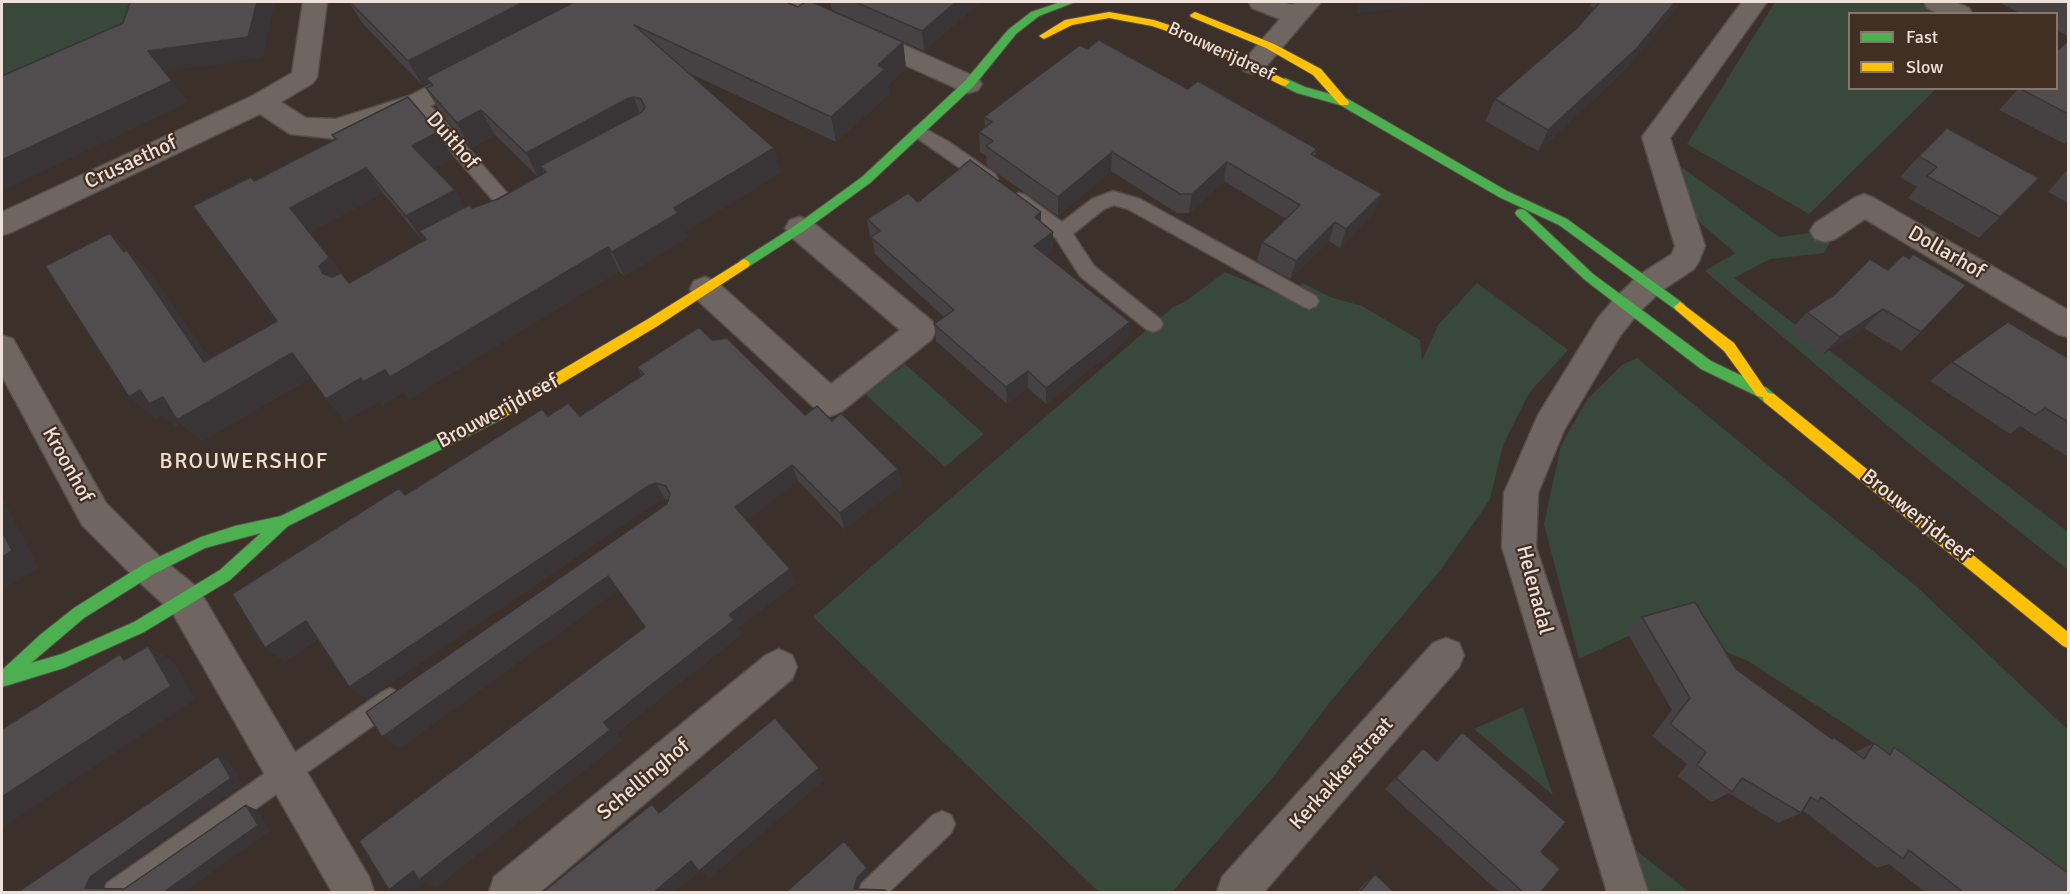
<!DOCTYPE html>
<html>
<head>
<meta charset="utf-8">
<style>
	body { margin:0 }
	#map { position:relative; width:2070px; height:894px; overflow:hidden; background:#3b302a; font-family:Signika,sans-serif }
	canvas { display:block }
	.frame { position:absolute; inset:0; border:3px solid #eee1da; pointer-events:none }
	.legend { position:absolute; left:1848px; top:12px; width:210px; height:78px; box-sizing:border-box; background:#422f23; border:2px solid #87766c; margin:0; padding:8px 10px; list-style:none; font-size:18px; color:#eee1da }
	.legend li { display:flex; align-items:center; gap:12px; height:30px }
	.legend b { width:30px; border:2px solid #87766c }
</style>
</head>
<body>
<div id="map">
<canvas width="2070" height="894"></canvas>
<div class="frame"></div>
<ul class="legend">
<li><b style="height:8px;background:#4caf50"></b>Fast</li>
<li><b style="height:8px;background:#ffc107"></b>Slow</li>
</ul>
</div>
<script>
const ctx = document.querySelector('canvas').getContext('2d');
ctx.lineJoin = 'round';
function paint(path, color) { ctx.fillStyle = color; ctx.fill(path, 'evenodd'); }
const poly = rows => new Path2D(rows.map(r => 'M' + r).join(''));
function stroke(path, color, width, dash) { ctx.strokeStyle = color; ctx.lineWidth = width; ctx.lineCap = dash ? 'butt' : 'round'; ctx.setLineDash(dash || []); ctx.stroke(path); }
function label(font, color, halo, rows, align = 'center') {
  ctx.font = font + ' Signika,sans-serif'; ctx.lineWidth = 4.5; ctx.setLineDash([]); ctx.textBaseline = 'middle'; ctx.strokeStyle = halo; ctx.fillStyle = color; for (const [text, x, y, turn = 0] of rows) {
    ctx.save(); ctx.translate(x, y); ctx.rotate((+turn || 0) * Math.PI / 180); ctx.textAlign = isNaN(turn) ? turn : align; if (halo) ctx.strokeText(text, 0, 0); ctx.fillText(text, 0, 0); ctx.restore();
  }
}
paint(poly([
	[2,2,155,2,2,104],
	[1775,2,1918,2,1942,13,1850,14,1850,88,1936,89,1809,214,1687,144],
	[1670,159,1779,237,1825,231,1830,242,1824,253,1770,259,1734,278,2068,532,2068,570,1913,447,1705,271,1735,253,1697,220],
	[1225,272,1288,298,1303,283,1330,297,1362,306,1420,340,1422,361,1438,325,1477,283,1568,350,1529,393,1503,445,1490,499,1476,520,1438,573,1331,701,1270,781,1172,892,1099,892,813,617,1173,307,1186,301],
	[1637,358,1917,587,2068,730,2068,876,1997,823,1748,661,1676,632,1639,631,1579,659,1544,524,1561,445,1587,400,1622,365],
	[905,364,984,434,945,467,865,394],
	[1523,707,1553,795,1474,729],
	[1633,848,1689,892,1645,892]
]), '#38483b');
const lane = poly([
	[418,96,424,98,514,201,517,206,514,211,508,213,502,211,412,106,409,102,412,98,418,96],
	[920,126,949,142,995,174,998,179,995,184,989,185,983,184,914,136,911,132,914,128,920,126],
	[1113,191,1140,199,1316,296,1319,301,1316,306,1309,309,1302,306,1128,209,1114,205,1104,209,1073,234,1094,266,1160,319,1163,324,1160,329,1153,332,1146,329,1080,276,1055,237,1013,205,1010,200,1013,195,1019,193,1025,195,1062,222,1092,199,1113,191],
	[390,688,398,692,402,700,398,708,138,892,103,892,107,883,382,692,390,688],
	[942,811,951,815,955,824,951,833,889,892,858,892,862,883,933,815,942,811]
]);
const street = poly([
	[303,2,327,2,317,77,313,83,281,102,306,118,336,119,409,96,469,66,478,69,482,75,478,81,427,108,337,139,290,134,260,114,12,232,2,235,2,212,252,96,292,73,303,2],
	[776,2,808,2,978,78,982,84,978,90,969,93,960,90,779,8,776,2],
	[1249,2,1283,2,1292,5,1296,2,1321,2,1262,71,1253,74,1244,71,1240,65,1280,19,1252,8,1249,2],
	[1742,2,1767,2,1670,138,1705,246,1699,261,1694,269,1661,291,1638,313,1620,336,1564,430,1538,493,1536,547,1648,892,1607,892,1502,547,1504,493,1538,415,1598,318,1616,297,1639,275,1672,254,1675,246,1642,137,1742,2],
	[1924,2,1955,2,1969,8,1972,14,1939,14,1927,8,1924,2],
	[1864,194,1874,198,2068,310,2068,337,2057,334,1865,219,1835,239,1825,242,1815,239,1810,231,1815,223,1854,198,1864,194],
	[800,217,810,220,932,321,936,330,932,339,841,412,830,416,819,412,694,297,690,289,694,281,705,277,716,281,831,384,900,330,790,236,785,228,790,220,800,217],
	[2,335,13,339,106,503,161,558,198,588,369,877,374,892,332,892,172,612,137,580,82,525,2,376,2,335],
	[1446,638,1459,643,1464,655,1459,667,1264,892,1217,892,1222,877,1433,643,1446,638],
	[779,649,792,655,797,667,792,679,540,892,489,892,494,877,766,655,779,649]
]);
const fast = poly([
	[1061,2,1075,2,1039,16,1016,34,973,87,870,183,804,231,748,267,740,267,738,264,740,261,796,225,862,177,965,81,1008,30,1031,12,1061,2],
	[1285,78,1305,87,1348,99,1507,191,1567,219,1684,304,1686,307,1684,310,1676,310,1559,225,1499,197,1340,105,1297,93,1281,85,1280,82,1285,78],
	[1521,209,1525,210,1593,274,1711,361,1767,388,1774,394,1776,398,1774,402,1764,402,1757,396,1701,369,1585,280,1517,216,1515,213,1517,210,1521,209],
	[495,410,500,412,502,416,500,420,288,526,230,580,144,632,64,668,2,687,2,670,40,635,74,608,144,564,201,537,235,526,281,516,495,410],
	[261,533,220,570,134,622,62,654,31,663,84,618,154,574,205,548,261,533]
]);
const slow = poly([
	[1109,12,1154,20,1190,32,1290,82,1285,86,1281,85,1182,36,1152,26,1109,18,1072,25,1044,39,1039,36,1065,20,1109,12],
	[1195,12,1274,44,1321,69,1349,102,1348,105,1340,105,1313,75,1266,48,1191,17,1190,15,1195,12],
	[744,259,748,261,750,264,748,267,656,327,500,420,490,420,488,416,490,412,648,319,744,259],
	[1680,302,1734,343,1768,393,1774,394,2068,632,2068,648,2063,646,1764,402,1763,397,1757,396,1724,351,1676,310,1674,307,1680,302]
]);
stroke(lane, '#574d47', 3);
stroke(street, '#574d47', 3);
stroke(fast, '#574d47', 2);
stroke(slow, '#574d47', 2);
paint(lane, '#6f6661');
paint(street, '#6f6661');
paint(fast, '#4caf50');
paint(slow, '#ffc107');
paint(poly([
	[349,2,786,2,798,7,903,42,906,68,888,85,889,94,836,142,687,72,774,148,780,173,685,231,688,237,624,276,619,271,409,399,403,392,383,405,379,401,346,421,326,399,310,378,202,441,180,423,175,426,162,415,155,419,110,233,151,274,210,359,277,321,254,181,335,140,332,135,453,158,433,168,455,190,465,207,472,208,498,199,538,177,495,135,471,148,441,114,426,88,430,86,429,83,423,86,363,24],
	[383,193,423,241,349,283,310,232],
	[830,2,980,2,924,51,832,10],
	[1592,2,1681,2,1625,70,1538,151,1485,121,1495,99,1577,28,1594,8,1589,6],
	[1998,2,2068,2,2068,36,2056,30,2056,14,2022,14],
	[2068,41,2068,141,2065,144,1999,110,2019,88],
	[1087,49,1188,89,1317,149,1315,156,1375,213,1340,248,1329,241,1290,279,1257,261,1262,242,1286,219,1224,181,1189,213,1177,213,1111,171,1058,216,987,166,986,156,980,152,979,132,985,127,984,117],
	[1919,156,2039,178,1979,238,1908,198,1917,187,1900,177],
	[2068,169,2068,203,2048,192],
	[918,202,1041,223,1053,250,1046,255,1128,339,1046,404,1028,388,1007,404,936,341,934,324,944,317,875,254,872,239,870,237,867,219],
	[1870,259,1921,332,1901,351,1864,328,1822,355,1790,331,1807,312,1834,295],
	[712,340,805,415,832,421,898,469,902,485,844,529,798,481,746,520,790,569,796,583,738,628,742,634,616,733,621,741,436,887,426,883,645,627,618,590,400,748,667,504,668,500,665,499,657,502,367,699,318,639,285,661,265,648,406,495,548,416,580,416,642,376,637,367],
	[2068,358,2068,457,2020,426,2010,434,1930,381,1952,362],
	[1642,617,1736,669,1831,738,1833,737,1855,752,1874,743,1886,751,1894,747,2068,892,1925,892,1889,864,1877,868,1802,810,1801,813,1778,823,1729,793,1711,802,1678,776,1687,764,1652,736,1672,710,1626,631],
	[1462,732,1541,852,1541,892,1499,892,1385,789,1423,748,1436,760],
	[1375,874,1394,892,1357,892,1365,883]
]), '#464142');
paint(poly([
	[257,2,275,2,263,58,164,72,148,51],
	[524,2,585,2,426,78,429,83,423,86,408,61],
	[956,2,980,2,924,51,922,31],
	[1360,2,1436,2,1356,14],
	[1675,2,1681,2,1625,70,1538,151,1548,130],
	[903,42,906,68,888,85,889,94,836,142,831,117,878,65],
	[172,81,189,102,2,191,2,160],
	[634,97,643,123,546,172,540,166,545,175,539,178,526,153,627,99],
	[481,110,495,135,471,148,457,123],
	[438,132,453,158,427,171,412,146],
	[774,148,780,173,685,231,688,237,624,276,612,252,674,208],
	[1112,152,1111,171,1058,216,1058,197],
	[1227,162,1224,181,1189,213,1192,194],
	[366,168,383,193,310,232,348,281,322,273,290,208],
	[455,190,470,215,419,231,425,239,423,241,406,216],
	[1382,194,1375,213,1340,248,1346,229],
	[1041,212,1041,230,1035,217],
	[1335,222,1329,241,1290,279,1296,261],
	[1053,232,1053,250,1034,263,1034,246],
	[110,233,151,274,228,384,204,362],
	[608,247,619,271,409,399,403,392,383,405,379,401,346,421,326,399,361,378,385,370],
	[1883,309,1864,328,1822,355,1840,337],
	[1130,322,1128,339,1046,404,1046,388],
	[292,353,313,376,202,441,180,423,175,426,162,415,155,419,129,397,140,390,163,397],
	[1028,371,1028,388,1007,404,1006,387],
	[792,465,798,481,742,523,735,507],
	[898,469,902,485,844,529,840,513],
	[656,483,665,499,657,502,367,699,349,687,648,486],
	[2,496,39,568,2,590],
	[790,569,796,583,738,628,742,634,616,733,621,741,436,887,426,883,413,892,396,892,389,890,604,722,729,615],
	[608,576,618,590,400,748,382,737],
	[306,621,325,634,285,661,265,648],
	[148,646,172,660,196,699,2,828,2,797],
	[218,756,230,762,243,784,106,881,101,892,85,888,90,877],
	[819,768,825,780,709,879,700,871,675,892,654,892,691,861],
	[246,805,259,811,270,831,184,892,164,892],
	[867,868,869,873,860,882,857,892,854,889,857,878]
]), '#393536');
const building = poly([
	[130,2,257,2,248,37,148,51,172,81,2,160,2,76,123,23,130,2],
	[350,2,524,2,408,61,350,2],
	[574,2,786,2,798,7,805,2,812,2,903,42,878,65,885,69,831,117,634,25,774,148,674,208,678,213,612,252,608,247,390,377,385,370,363,382,361,378,326,399,292,353,177,420,163,397,149,404,140,390,129,397,45,266,110,233,124,252,127,250,204,362,277,321,193,206,251,177,254,181,336,139,332,135,408,97,438,132,412,146,455,190,406,216,366,168,290,208,329,257,319,266,322,273,332,277,341,273,349,283,426,239,419,231,469,205,472,208,498,199,546,172,540,166,642,112,645,107,641,99,634,97,627,99,526,153,481,110,457,123,426,88,433,85,426,78,574,2],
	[855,2,956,2,922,31,855,2],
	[1600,2,1675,2,1637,48,1548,130,1495,99,1577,28,1600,2],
	[1099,40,1188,89,1198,81,1317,149,1311,154,1382,194,1346,229,1335,222,1296,261,1262,242,1300,205,1227,162,1192,194,1180,194,1112,152,1058,197,986,146,993,141,979,132,992,122,984,117,1010,97,1080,45,1087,49,1099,40],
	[2068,41,2068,114,2019,88,2056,88,2056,52,2068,41],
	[1947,128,2039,178,2000,217,1927,176,1937,167,1919,156,1947,128],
	[970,160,1041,212,1035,217,1053,232,1034,246,1130,322,1046,388,1028,371,1006,387,934,324,954,310,871,237,880,231,867,219,908,193,918,202,970,160],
	[1913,254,1966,285,1921,332,1883,309,1840,337,1807,312,1834,295,1870,259,1888,270,1903,255,1909,259,1913,254],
	[2008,322,2068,358,2068,422,2045,408,2035,415,1952,362,2008,322],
	[699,327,712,340,727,338,805,415,817,406,832,421,841,413,898,469,840,513,792,465,735,507,790,569,729,615,734,620,604,722,610,730,419,880,413,871,389,890,359,841,645,627,608,576,382,737,366,712,667,504,670,494,666,486,656,483,648,486,349,687,306,621,265,648,232,594,399,488,405,495,542,409,548,416,568,403,580,416,644,374,637,367,699,327],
	[2,531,12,551,2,557,2,531],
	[1695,602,1736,669,1832,739,1833,737,1864,759,1874,743,1890,755,1894,747,2068,873,2068,892,1963,892,1909,850,1903,859,1821,797,1818,802,1811,797,1801,813,1742,778,1732,792,1697,765,1706,752,1670,724,1690,698,1642,617,1695,602],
	[148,646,171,686,2,797,2,729,120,654,124,660,148,646],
	[775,718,819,768,699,871,691,861,654,892,543,892,652,804,659,813,775,718],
	[1462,732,1566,822,1541,852,1560,869,1541,892,1523,892,1396,778,1423,748,1437,761,1462,732],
	[218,756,231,778,90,877,85,888,124,889,246,805,258,825,164,892,18,892,218,756],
	[844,841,867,868,857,878,854,889,885,890,887,892,786,892,844,841],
	[1375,874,1394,892,1360,892,1375,874]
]);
paint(building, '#514c4d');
stroke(building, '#393536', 1.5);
label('18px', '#eee1da', '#422f23', [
	["Brouwerijdreef",1221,52,25]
]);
label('21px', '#eee1da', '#422f23', [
	["Duithof",452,141,49],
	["Crusaethof",131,163,-25],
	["Dollarhof",1946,253,30],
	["Brouwerijdreef",498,412,-28],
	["Kroonhof",67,465,61],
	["Brouwerijdreef",1916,516,39],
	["Helenadal",1534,590,75],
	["Kerkakkerstraat",1342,774,-48],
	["Schellinghof",644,780,-40]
]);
ctx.letterSpacing = '1.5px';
label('22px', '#eee1da', '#422f23', [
	["BROUWERSHOF",244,462]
]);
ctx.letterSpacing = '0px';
</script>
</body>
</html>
